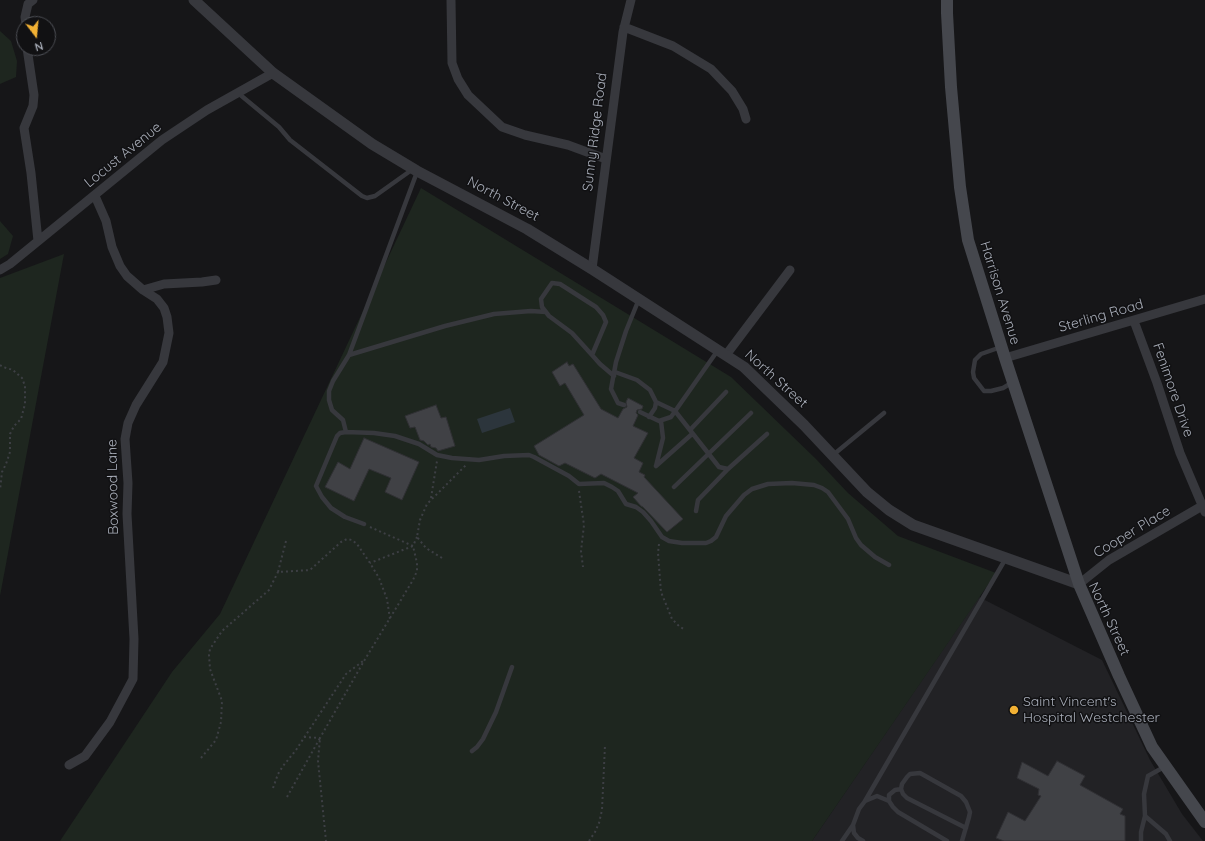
<!DOCTYPE html>
<html>
<head>
<meta charset="utf-8">
<style>
	body { margin:0 }
	#map { position:relative; width:1205px; height:841px; overflow:hidden; background:#161618; font-family:Quicksand,sans-serif }
	canvas { display:block }
	.north { position:absolute; left:16px; top:16px; width:40px; height:40px; box-sizing:border-box; background:#111113; border:1px solid #4d4f55; border-radius:50%; rotate:164deg; font-size:11px; font-weight:700; line-height:16px; text-align:center; color:#a8adb8 }
	.north::after { content:''; display:block; margin:auto; width:14px; height:18px; background:#f2b134; clip-path:polygon(50% 0,100% 100%,50% 72%,0 100%) }
</style>
</head>
<body>
<div id="map">
<canvas width="1205" height="841"></canvas>
<div class="north">N</div>
</div>
<script>
const ctx = document.querySelector('canvas').getContext('2d');
ctx.lineJoin = 'round';
function paint(path, color) { ctx.fillStyle = color; ctx.fill(path, 'evenodd'); }
const poly = rows => new Path2D(rows.map(r => 'M' + r).join(''));
function stroke(path, color, width, dash) { ctx.strokeStyle = color; ctx.lineWidth = width; ctx.lineCap = dash ? 'butt' : 'round'; ctx.setLineDash(dash || []); ctx.stroke(path); }
function label(font, color, halo, rows, align = 'center') {
  ctx.font = font + ' Quicksand,sans-serif'; ctx.lineWidth = 3; ctx.setLineDash([]); ctx.textBaseline = 'middle'; ctx.strokeStyle = halo; ctx.fillStyle = color; for (const [text, x, y, turn = 0] of rows) {
    ctx.save(); ctx.translate(x, y); ctx.rotate((+turn || 0) * Math.PI / 180); ctx.textAlign = isNaN(turn) ? turn : align; if (halo) ctx.strokeText(text, 0, 0); ctx.fillText(text, 0, 0); ctx.restore();
  }
}
paint(poly([
	[979,597,1102,660,1150,760,1182,814,1203,841,812,841]
]), '#222225');
paint(poly([
	[0,31,11,41,17,61,16,77,0,84],
	[421,188,731,377,816,459,848,493,898,536,996,573,812,841,60,841,172,672,220,614],
	[0,221,13,236,8,254,0,259],
	[64,254,0,596,0,278]
]), '#1e261f');
paint(poly([
	[510,408,515,422,482,433,477,419]
]), '#2c353c');
const building = poly([
	[567,362,569,366,573,364,601,409,618,418,623,409,627,407,626,402,628,398,643,406,642,409,637,410,636,413,638,415,633,426,648,433,634,458,643,463,639,472,645,475,644,477,683,519,667,532,643,507,641,506,633,497,638,493,601,474,595,478,565,463,559,466,539,455,534,446,584,415,565,383,560,386,552,372,567,362],
	[436,405,441,418,446,417,455,446,438,451,436,448,431,447,430,444,428,445,424,441,420,440,415,427,410,428,405,416,436,405],
	[364,438,419,462,402,500,385,492,391,478,369,469,354,501,325,487,338,462,350,469,364,438],
	[1057,761,1085,776,1080,785,1123,809,1120,814,1125,816,1125,841,1004,841,996,838,1008,812,1025,821,1041,796,1038,795,1039,789,1017,778,1022,762,1048,776,1057,761]
]);
paint(building, '#404145');
stroke(building, '#303034', 1);
stroke(poly([
	[0,365,3,367,13,370,22,378,25,386,25,404,21,419,14,426,10,434,10,452,6,464,2,472,0,490],
	[579,491,584,525,581,551,583,567],
	[431,498,437,461],
	[370,527,413,546,417,537],
	[286,541,278,572,310,570,341,542,347,539,352,540,357,544,370,563,379,578,387,599,390,619],
	[659,544,658,553,661,592,672,619,679,626,685,630],
	[442,558,426,548,417,537,420,520,427,504,466,465],
	[304,737,320,738,364,661,413,580,417,571,417,563,413,546,370,563],
	[201,758,216,740,221,722,222,701,210,669,209,655,210,649,222,631,269,590,278,572],
	[273,788,278,774,283,766,296,750,346,674,363,661],
	[287,797,320,738,318,761,326,841],
	[589,841,595,832,599,823,602,810,605,745]
]), '#3d3f44', 2, [2, 3]);
stroke(poly([
	[238,93,279,127,290,140,362,196,367,198,375,196,413,169],
	[417,172,349,355,445,326,494,314,531,311,546,312],
	[1001,347,981,354,975,360,973,372,974,378,984,391,991,391,1003,388,1013,382],
	[592,355,606,322,603,315,596,307,560,284,552,283,541,299,542,307,549,316,572,333,592,355,600,364,614,376],
	[615,372,637,380,650,390,656,402,655,408,649,417],
	[656,402,675,411,719,467,728,469,767,434],
	[624,405,618,403,611,389,616,362,626,331,639,299],
	[640,412,659,421,671,417,718,350],
	[690,430,726,392],
	[346,432,343,420,332,410,329,400,329,391,333,381,349,355],
	[833,455,884,413],
	[656,466,692,434],
	[656,466,663,438,661,421],
	[674,487,751,413],
	[696,511,698,500,728,469],
	[364,524,345,517,331,508,322,497,316,486,337,436,340,433,346,432,374,433,395,436,419,444,437,455,452,458,479,460,504,456,529,455,534,457,569,476,579,484,604,483,612,487,618,491,626,504,636,507,643,512,651,521,662,537,669,541,682,543,706,543,711,541,716,537,726,516,744,495,752,489,768,484,792,483,814,485,822,488,828,492,848,519,856,538,861,545,875,557,889,565],
	[472,751,477,747,483,739,496,712,512,667],
	[1164,767,1148,776,1144,794,1145,816,1166,834,1170,841],
	[901,789,895,790,889,795,889,801,893,807,898,812,947,841],
	[865,801,1006,558],
	[842,841,853,825],
	[863,841,858,838,854,833,853,825,859,809,865,801,877,796,889,801],
	[962,841,969,817,970,812,966,802,961,796,920,773,910,774,907,777,902,784,901,789,903,794,907,798,966,828],
	[1141,841,1141,832,1145,816]
]), '#37383d', 4.5);
stroke(poly([
	[451,0,452,63,458,79,468,95,502,127,525,135,568,145,606,159],
	[26,24,25,17,28,4,33,0],
	[624,27,673,46,711,69,732,91,743,109,746,119],
	[27,48,34,95,33,106,24,128,31,173,38,241],
	[592,269,623,32,631,0],
	[0,270,10,264,162,140,207,110,273,73],
	[143,290,164,284,202,282,216,280],
	[1134,321,1157,383,1180,453,1205,512],
	[726,355,790,270],
	[1005,358,1205,299],
	[1079,584,1109,560,1202,506],
	[69,765,85,756,110,722,133,679,134,639,127,514,128,483,125,439,128,423,136,405,163,362,169,333,167,317,164,308,157,299,143,290,127,276,120,266,112,247,106,221,95,196]
]), '#37383d', 9);
stroke(poly([
	[194,0,273,73,372,144,417,171,527,229,592,269,744,367,804,425,867,492,889,510,913,525,1079,584]
]), '#37383d', 11);
stroke(poly([
	[947,0,947,13,951,87,960,187,968,240,1005,358,1079,584,1119,676,1152,747,1205,822]
]), '#45474d', 12);
for (const [x, y, r, color] of [
	[1014,710,5,"#f2b134"]
]) { const dot = new Path2D(); dot.arc(x, y, r, 0, 2 * Math.PI); ctx.fillStyle = color; ctx.fill(dot); stroke(dot, '#111113', 1.5); }
label('14px', '#a8adb8', '#111113', [
	["Sunny Ridge Road",595,132,-83],
	["Locust Avenue",123,155,-39],
	["North Street",503,199,28],
	["Harrison Avenue",1000,293,73],
	["Sterling Road",1101,316,-16],
	["North Street",776,379,42],
	["Fenimore Drive",1173,390,71],
	["Boxwood Lane",113,487,-91],
	["Cooper Place",1132,532,-31],
	["North Street",1109,619,65]
]);
label('14px', '#a8adb8', '#111113', [
	["Saint Vincent's",1023,702],
	["Hospital Westchester",1023,718]
], 'left');
</script>
</body>
</html>
